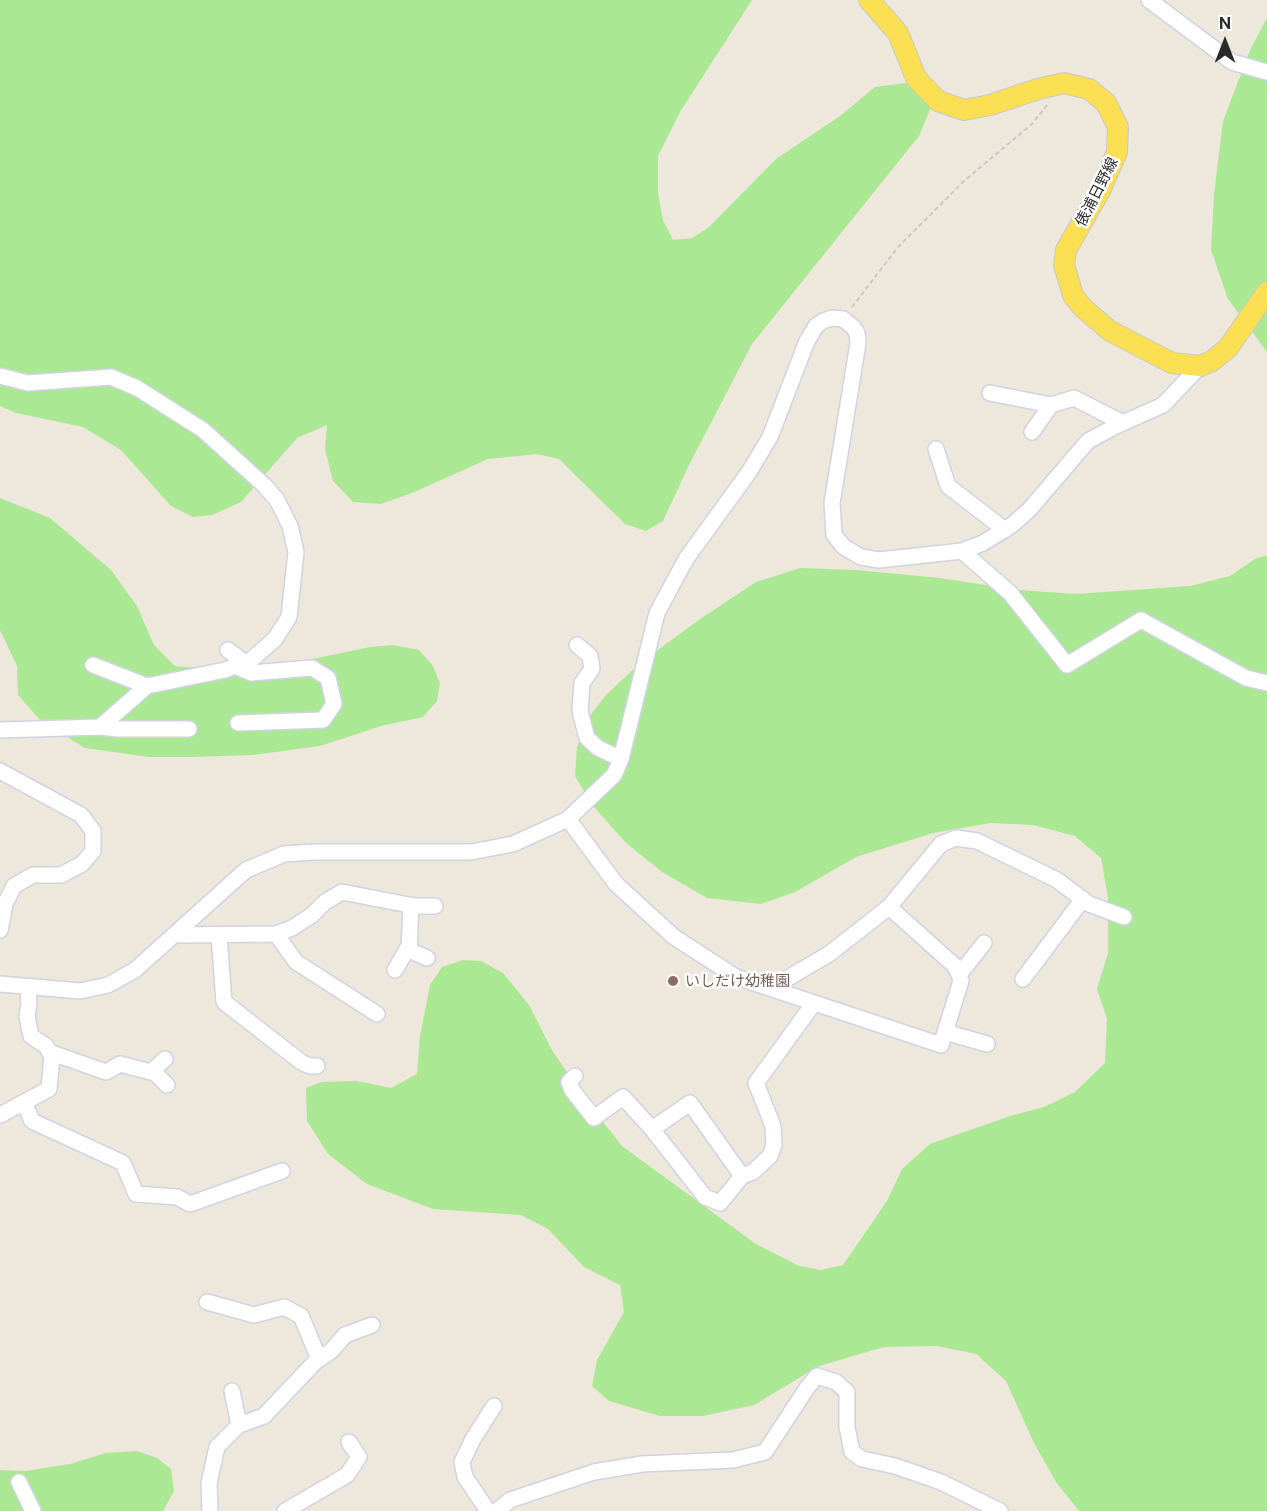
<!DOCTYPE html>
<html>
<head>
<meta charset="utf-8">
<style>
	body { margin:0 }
	#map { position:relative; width:1267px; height:1511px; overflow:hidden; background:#eee7db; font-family:"Public Sans",sans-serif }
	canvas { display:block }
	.north { position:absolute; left:1195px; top:12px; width:60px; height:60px; -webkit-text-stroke:4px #fff; paint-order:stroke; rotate:0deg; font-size:16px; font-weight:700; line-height:24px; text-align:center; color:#2a2a2a }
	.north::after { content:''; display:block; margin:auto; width:21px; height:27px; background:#2a2a2a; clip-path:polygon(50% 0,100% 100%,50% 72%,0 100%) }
</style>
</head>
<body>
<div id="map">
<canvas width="1267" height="1511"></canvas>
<div class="north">N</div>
</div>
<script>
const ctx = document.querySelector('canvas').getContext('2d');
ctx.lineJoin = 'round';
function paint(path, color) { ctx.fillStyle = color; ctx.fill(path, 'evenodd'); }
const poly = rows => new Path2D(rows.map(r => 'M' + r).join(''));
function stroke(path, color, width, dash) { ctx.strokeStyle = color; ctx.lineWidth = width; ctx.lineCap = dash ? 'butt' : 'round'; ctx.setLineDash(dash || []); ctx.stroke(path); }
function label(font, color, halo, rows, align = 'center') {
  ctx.font = font + ' "Public Sans","Noto Sans JP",sans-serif'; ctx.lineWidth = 5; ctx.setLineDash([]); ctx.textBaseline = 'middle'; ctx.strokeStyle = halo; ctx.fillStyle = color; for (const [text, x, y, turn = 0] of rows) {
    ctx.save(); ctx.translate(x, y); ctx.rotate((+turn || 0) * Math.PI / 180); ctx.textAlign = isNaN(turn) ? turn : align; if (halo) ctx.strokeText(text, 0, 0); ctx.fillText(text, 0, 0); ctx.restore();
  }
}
paint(poly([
	[0,0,752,0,680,112,658,156,658,193,663,220,673,240,692,238,709,227,776,159,840,116,875,87,906,83,919,88,932,105,919,136,752,344,689,465,663,521,646,531,625,524,559,459,537,454,488,459,412,493,381,504,353,502,333,481,325,449,327,425,297,438,241,502,212,515,193,517,171,506,121,450,83,427,16,413,0,406],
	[1267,18,1267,352,1228,299,1211,250,1214,194,1223,121,1251,48],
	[0,498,50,518,111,570,137,606,154,645,175,666,216,670,269,668,370,647,393,645,419,650,433,666,440,683,437,701,423,717,381,726,320,746,253,755,192,757,149,757,85,748,41,721,18,695,17,666,0,630],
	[1267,555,1267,1511,1079,1511,1056,1482,1034,1443,1006,1381,976,1354,937,1346,884,1347,819,1366,754,1405,703,1416,660,1416,609,1401,592,1386,597,1360,624,1312,620,1285,584,1267,548,1229,521,1215,433,1209,367,1184,328,1154,307,1121,306,1088,322,1082,357,1081,391,1088,417,1074,420,1036,430,985,442,967,463,960,481,961,503,973,529,1005,552,1050,582,1095,622,1146,756,1244,799,1266,821,1270,843,1265,887,1201,902,1169,930,1144,1010,1116,1044,1107,1075,1092,1105,1063,1107,1019,1097,989,1108,953,1108,898,1101,858,1075,836,1033,825,991,823,933,833,856,857,795,892,761,904,707,898,662,872,626,843,594,807,575,776,577,747,589,717,605,696,640,663,700,619,756,582,800,568,856,570,940,578,1018,590,1076,594,1190,586,1230,576,1255,559],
	[137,1451,157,1458,171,1469,174,1491,163,1511,0,1511,0,1470,26,1471,70,1464,106,1453]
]), '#abe893');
const minor = poly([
	[1149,0,1232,62,1267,72],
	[0,376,28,383,111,377,137,388,203,430,265,486,277,500,290,526,296,552,289,617,275,639,251,660,225,670,147,686,100,727,0,730],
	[990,393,1051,405,1074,398,1123,423],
	[1032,432,1051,405],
	[936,449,948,486,1005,530],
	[962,551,1010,593,1067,665,1141,620,1246,678,1267,683],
	[577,645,590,656,592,669,582,683,580,711,587,738,598,748,621,759],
	[228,650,244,662],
	[93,665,147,686],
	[235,666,251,673,312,668,328,678,334,704,323,720,238,723],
	[100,727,118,729,189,729],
	[0,771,81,815,93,831,93,851,82,864,61,875,33,875,14,886,5,904,0,930],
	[568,819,616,884,674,937,736,977,941,1045,961,981,959,975,955,966,889,907],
	[411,905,409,950,427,958],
	[276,934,296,962,377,1014],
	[175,935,276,934,292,928,312,915,325,902,342,892,414,906,435,906],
	[219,935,224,1002,301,1062,310,1066,317,1066],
	[395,970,410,944],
	[959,975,984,943],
	[1023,979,1083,899],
	[0,984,80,991,108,985,135,970,246,870,284,854,314,852,471,852,513,844,568,819,614,775,621,759,657,613,686,559,749,472,770,437,807,341,816,326,823,321,832,318,843,319,853,327,857,333,858,343,832,503,834,535,844,547,861,557,879,560,962,551,983,543,1012,525,1029,510,1088,441,1118,425,1163,405,1200,366],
	[771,988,829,954,889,907,941,844,956,838,977,841,1057,880,1089,904,1124,917],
	[945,1032,987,1044],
	[49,1052,106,1072,120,1064,151,1072,155,1073,167,1085],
	[151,1072,165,1059],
	[575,1076,569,1082,572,1090,594,1118,623,1097,652,1129],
	[24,1102,32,1121,123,1163,136,1194,177,1197,190,1204,282,1171],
	[0,1115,49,1089,52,1056,46,1046,31,1036,27,1016,29,1004,28,988],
	[742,1176,720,1203,705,1197,652,1129,690,1103,742,1176,753,1172,770,1156,774,1145,773,1126,756,1083,814,1003],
	[207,1302,254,1315,284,1307,301,1316,319,1359],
	[239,1425,264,1416,315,1362,331,1351,345,1335,372,1325],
	[19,1482,33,1511],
	[210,1511,209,1483,217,1447,239,1425,232,1391],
	[285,1511,347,1475,359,1457,349,1442],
	[488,1511,465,1477,462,1462,473,1439,494,1406],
	[497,1511,510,1500,594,1472,642,1464,733,1460,765,1452,807,1388,817,1376,836,1382,847,1392,847,1427,852,1452,862,1459,895,1466,941,1482,1000,1511]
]);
const major = poly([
	[869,0,898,33,916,78,938,101,964,110,990,105,1038,89,1064,83,1089,89,1106,103,1118,127,1117,152,1100,191,1066,250,1064,265,1073,295,1082,307,1110,331,1172,363,1200,366,1212,361,1228,348,1267,292]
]);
stroke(minor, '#d0d3e4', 18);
stroke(major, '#c8c8c8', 22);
stroke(poly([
	[852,307,898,247,964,181,1032,124,1047,105]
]), '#c8c8c8', 2, [4.5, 3]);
stroke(minor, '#fff', 15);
stroke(major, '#fbdf53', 20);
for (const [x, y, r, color] of [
	[673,981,6,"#8d6e63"]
]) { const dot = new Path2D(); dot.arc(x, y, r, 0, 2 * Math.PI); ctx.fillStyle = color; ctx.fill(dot); stroke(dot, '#fff', 2); }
label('15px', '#2a2a2a', '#fff', [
	["俵浦日野線",1097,192,-63]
]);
label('15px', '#785e54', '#fff', [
	["いしだけ幼稚園",685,981]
], 'left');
</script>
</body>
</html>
